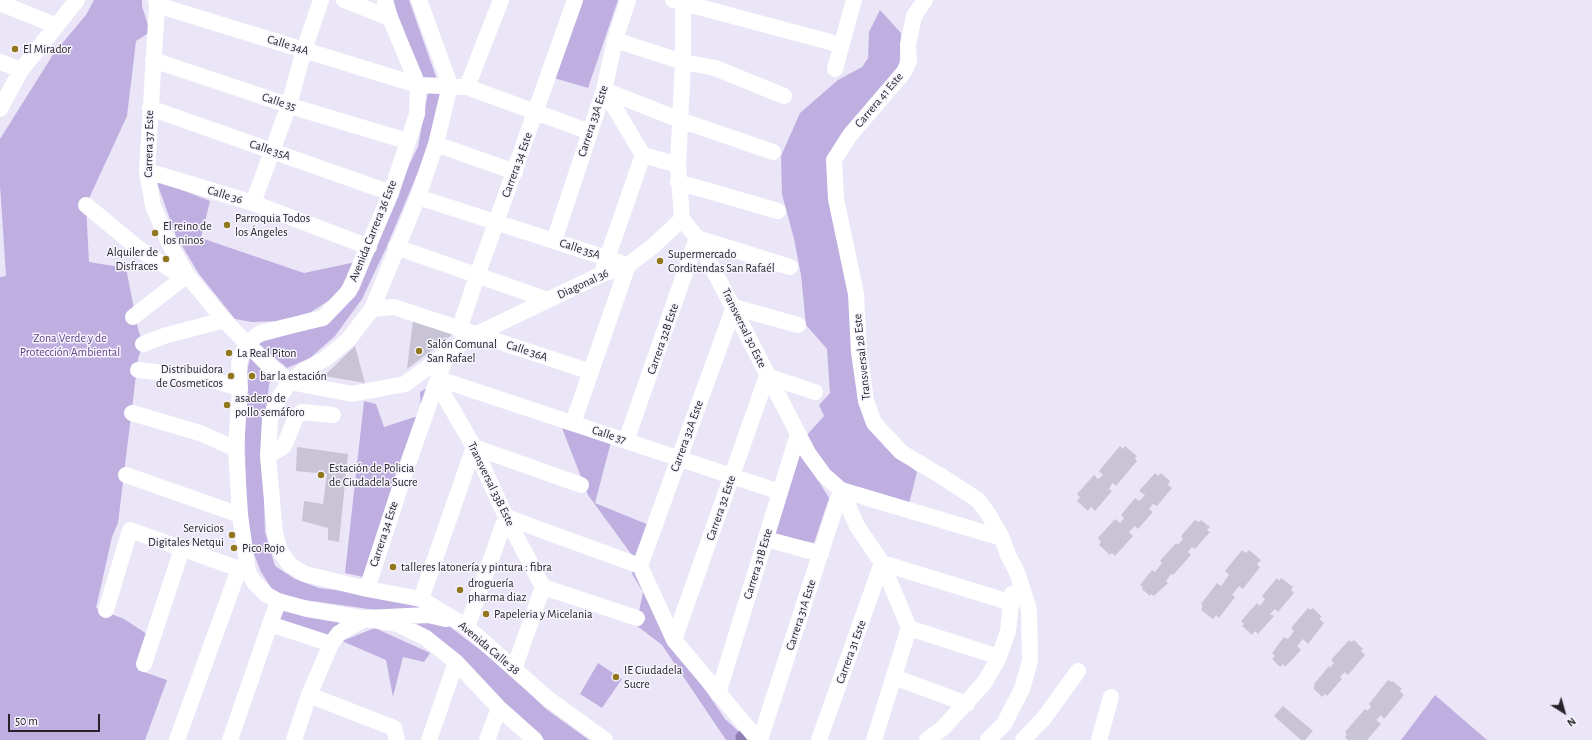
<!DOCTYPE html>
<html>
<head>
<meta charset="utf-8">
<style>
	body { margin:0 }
	#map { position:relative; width:1592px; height:740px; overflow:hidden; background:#ebe6f7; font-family:"Alegreya Sans",sans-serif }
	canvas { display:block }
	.north { position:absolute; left:1544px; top:692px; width:40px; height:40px; -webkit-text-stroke:3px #f7f4fe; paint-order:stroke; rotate:143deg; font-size:11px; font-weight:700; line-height:16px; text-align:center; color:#26242a }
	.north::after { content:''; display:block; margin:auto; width:14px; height:18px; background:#26242a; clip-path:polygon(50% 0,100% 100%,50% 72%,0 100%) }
	.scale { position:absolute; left:8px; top:714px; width:92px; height:18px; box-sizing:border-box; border:2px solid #26242a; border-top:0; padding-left:5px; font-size:12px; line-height:14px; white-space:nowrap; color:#26242a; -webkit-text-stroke:3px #f7f4fe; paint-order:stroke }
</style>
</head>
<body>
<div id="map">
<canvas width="1592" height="740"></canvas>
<div class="north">N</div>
<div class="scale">50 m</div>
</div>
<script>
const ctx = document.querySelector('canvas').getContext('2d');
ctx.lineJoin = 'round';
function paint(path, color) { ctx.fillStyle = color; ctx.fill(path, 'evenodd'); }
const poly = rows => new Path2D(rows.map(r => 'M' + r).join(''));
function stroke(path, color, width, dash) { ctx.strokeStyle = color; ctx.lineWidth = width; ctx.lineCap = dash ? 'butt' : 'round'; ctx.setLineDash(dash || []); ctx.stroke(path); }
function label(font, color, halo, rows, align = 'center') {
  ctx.font = font + ' "Alegreya Sans",sans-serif'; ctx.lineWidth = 3; ctx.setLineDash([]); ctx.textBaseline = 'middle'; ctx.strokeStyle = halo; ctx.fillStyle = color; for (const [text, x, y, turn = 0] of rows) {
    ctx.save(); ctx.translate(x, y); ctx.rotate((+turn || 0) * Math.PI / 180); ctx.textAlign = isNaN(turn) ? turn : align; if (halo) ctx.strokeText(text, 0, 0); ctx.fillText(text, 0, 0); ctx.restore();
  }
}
paint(poly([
	[94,0,142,0,142,6,150,32,136,41,127,116,86,205,89,262,126,268,138,329,143,344,138,359,118,523,112,537,96,608,124,619,150,636,138,670,167,680,145,740,0,740,0,277,6,276,0,185,0,139,54,53,86,15],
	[392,0,409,0,442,94,431,141,387,246,362,299,335,336,310,358,287,368,258,343,327,324,359,290,410,163,418,147,428,92],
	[583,0,618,0,588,88,554,78],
	[880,10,901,33,899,75,832,158,855,335,885,447,917,472,909,504,835,481,806,436,824,416,819,405,830,393,827,349,806,325,801,275,794,239,782,194,781,156,800,113,838,80,862,67,868,58,869,32],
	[156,180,210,201,201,238,304,273,356,262,336,296,311,312,281,321,252,322,235,319,199,274,176,236],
	[250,357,271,371,262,437,265,532,275,566,295,579,319,588,368,594,424,607,500,665,546,709,589,740,545,740,516,718,491,690,376,610,298,599,281,595,272,589,261,572,252,549,246,502,244,387],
	[432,385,363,577,345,573,364,401,376,404,384,427,421,415,420,392],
	[562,428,611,442,595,503,649,525,639,552,675,645,725,719,748,740,726,740,662,645,636,625,643,592,632,574,634,558,588,495],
	[800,451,829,498,814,543,772,534],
	[285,608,340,621,332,636,279,622],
	[375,628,430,653,424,662,403,657,393,697,386,660,342,641],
	[598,663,622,679,602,708,580,694],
	[1435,695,1487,740,1401,740]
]), '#bfafe1');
stroke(poly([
	[742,737,745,740]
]), '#917fb3', 13);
paint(poly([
	[413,320,453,334,407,369],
	[355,346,365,383,324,376],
	[1120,446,1123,449,1125,446,1137,456,1135,458,1137,461,1116,486,1113,483,1111,485,1109,489,1112,491,1095,511,1091,507,1088,511,1077,501,1080,497,1077,494,1094,475,1098,479,1103,475,1099,471],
	[297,447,348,454,339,542,328,540,328,528,302,521,304,501,323,504,327,474,296,471],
	[1155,473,1158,476,1161,473,1170,481,1168,485,1172,488,1157,506,1153,504,1149,509,1153,512,1138,529,1135,526,1129,532,1133,536,1115,556,1112,553,1110,555,1099,545,1101,542,1098,538,1115,519,1120,523,1124,518,1121,515,1135,498,1139,501,1145,495,1139,491],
	[1195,520,1199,522,1201,520,1210,527,1207,530,1210,532,1195,549,1192,547,1188,552,1191,555,1173,575,1171,574,1166,581,1168,583,1154,596,1151,594,1150,596,1142,589,1143,587,1140,585,1152,570,1155,572,1162,563,1160,561,1176,543,1178,545,1183,539,1181,536],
	[1242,550,1246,553,1249,550,1261,560,1257,564,1260,567,1243,589,1239,586,1236,590,1232,595,1235,597,1219,618,1216,615,1213,619,1201,610,1203,606,1201,604,1217,583,1221,586,1229,575,1225,571],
	[1277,578,1279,581,1281,578,1293,587,1291,590,1294,593,1278,612,1275,609,1270,614,1274,616,1258,634,1255,631,1252,635,1242,626,1244,624,1241,621,1257,603,1260,606,1265,599,1262,596],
	[1308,608,1310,610,1313,608,1322,617,1319,619,1324,623,1308,644,1303,639,1297,646,1301,650,1285,667,1283,664,1280,667,1272,659,1275,656,1272,653,1284,637,1288,639,1294,631,1291,628],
	[1349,640,1351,642,1354,640,1363,649,1361,651,1365,655,1348,675,1345,672,1340,677,1342,679,1327,696,1325,694,1322,697,1313,688,1315,685,1314,684,1329,666,1330,668,1334,663,1331,660],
	[1388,680,1391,682,1393,681,1402,689,1400,691,1404,695,1384,719,1381,715,1376,720,1381,724,1367,740,1348,740,1345,737,1347,734,1345,732,1365,709,1367,711,1371,707,1369,704],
	[1283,706,1313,731,1305,740,1301,740,1274,716]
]), '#c9c4d5');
stroke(poly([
	[156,0,157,5,147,171,153,206,170,245,187,275,224,320,266,363,290,382,352,394,405,384,447,353],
	[157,0,157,5,418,85,467,87,590,132],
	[344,0,390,18],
	[385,0,390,18,418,85,417,114,391,193,349,291,323,318,260,333,247,344,242,354,239,364,240,388,236,449,240,515,248,572,254,582,267,595,278,601,307,609,398,624,426,638,456,662,499,708,535,740],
	[419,0,450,85,436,144,418,197,372,309,348,340,325,359,303,371,290,382,280,396,270,419,268,456,275,533,280,551,290,565,305,574,367,589,421,599,457,621,467,627,547,698,605,740],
	[673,0,841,45],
	[683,0,683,62,678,165,682,219,697,238,808,453,824,475,841,490,857,526,882,563,909,628],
	[925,0,914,16,908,45,909,61,904,72,850,135,834,160,836,199,856,294,859,352,866,401,874,423,901,452,941,476,978,500,989,515,1002,538,1008,555,1017,572,1029,610,1030,661,1022,689,1004,724,988,740],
	[0,3,57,26],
	[615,40,683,62,715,68,784,96],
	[153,60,300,109,407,141],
	[0,62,21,70],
	[835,69,854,0],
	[467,87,501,0],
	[604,90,680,120,773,152],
	[604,90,643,155],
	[150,108,391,193],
	[0,109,21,70,77,0],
	[436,144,515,172],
	[643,155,678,165],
	[147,171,253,203,369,247],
	[678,182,778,211],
	[418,197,628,265,573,423],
	[253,203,289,105,304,50,321,0],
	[86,205,139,249,183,277],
	[554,241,604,90,615,40,628,0],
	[396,247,548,300],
	[604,267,643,155],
	[372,309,394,307,591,372],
	[133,317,187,275],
	[459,330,477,276,575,0],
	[143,344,164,336,224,320],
	[138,370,202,377,240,388],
	[439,379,780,492],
	[437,383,474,447,506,517,543,587],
	[132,413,200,433,236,449],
	[626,441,697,238,790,267],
	[268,456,284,446,296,417,302,412,333,415],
	[126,475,240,515],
	[841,490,1002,538],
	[766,539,821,554],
	[640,566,734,307,798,325],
	[640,566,674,640,758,740],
	[543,587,637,618],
	[367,589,405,472,447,353,475,335,600,275,628,265,652,247,682,219],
	[421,599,474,447,581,485],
	[106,610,130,530,248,572],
	[270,624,331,644],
	[467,627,506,517,640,566],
	[909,628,999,657],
	[674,640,767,376,815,392],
	[144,664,182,549],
	[514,669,543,587],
	[894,677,967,704],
	[718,694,798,434],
	[309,695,394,728,397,740],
	[177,740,239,569],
	[230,740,278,601],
	[294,740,309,695,331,644,339,633,367,618,428,615,446,619],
	[429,740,456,662],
	[487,740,499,708],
	[760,740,841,490],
	[819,740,882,563,1012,603],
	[874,740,909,628],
	[927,740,943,728,985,682,999,657,1008,631,1012,594],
	[1023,740,1044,718,1078,671],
	[1099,740,1111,697]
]), '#fff', 16);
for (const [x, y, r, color] of [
	[15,49,4,"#93771e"],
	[227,225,4,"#93771e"],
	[155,233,4,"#93771e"],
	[166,259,4,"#93771e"],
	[660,261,4,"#93771e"],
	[419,351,4,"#93771e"],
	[229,353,4,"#93771e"],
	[231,376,4,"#93771e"],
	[252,376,4,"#93771e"],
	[227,405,4,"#93771e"],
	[321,475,4,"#93771e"],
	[232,535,4,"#93771e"],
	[234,548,4,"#93771e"],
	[393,567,4,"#93771e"],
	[460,590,4,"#93771e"],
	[486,614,4,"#93771e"],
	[616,677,4,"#93771e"]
]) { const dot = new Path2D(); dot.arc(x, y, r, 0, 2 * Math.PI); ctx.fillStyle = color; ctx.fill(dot); stroke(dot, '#f7f4fe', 1.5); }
label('12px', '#26242a', '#f7f4fe', [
	["Calle 34A",288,45,17],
	["Carrera 41 Este",879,100,-50],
	["Calle 35",279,102,18],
	["Carrera 33A Este",593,121,-72],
	["Carrera 37 Este",149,144,-89],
	["Calle 35A",270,150,18],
	["Carrera 34 Este",517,165,-70],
	["Calle 36",225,195,17],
	["Avenida Carrera 36 Este",373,231,-68],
	["Calle 35A",580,249,18],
	["Diagonal 36",583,284,-25],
	["Transversal 30 Este",744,328,64],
	["Carrera 32B Este",663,339,-71],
	["Calle 36A",527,351,18],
	["Transversal 28 Este",862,357,-96],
	["Calle 37",609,435,18],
	["Carrera 32A Este",687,436,-70],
	["Transversal 33B Este",491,484,64],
	["Carrera 32 Este",721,508,-71],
	["Carrera 34 Este",384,534,-72],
	["Carrera 31B Este",758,564,-73],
	["Carrera 31A Este",801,615,-72],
	["Avenida Calle 38",489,648,40],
	["Carrera 31 Este",851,652,-70]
]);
label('12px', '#26242a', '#f7f4fe', [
	["El Mirador",23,49],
	["Parroquia Todos",235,218],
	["los Ángeles",235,232],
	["El reino de",163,226],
	["los ninos",163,240],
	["Alquiler de",158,252,"right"],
	["Disfraces",158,266,"right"],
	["Supermercado",668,254],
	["Corditendas San Rafaél",668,268],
	["Salón Comunal",427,344],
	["San Rafael",427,358],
	["La Real Piton",237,353],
	["Distribuidora",223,369,"right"],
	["de Cosmeticos",223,383,"right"],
	["bar la estación",260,376],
	["asadero de",235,398],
	["pollo semáforo",235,412],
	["Estación de Policia",329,468],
	["de Ciudadela Sucre",329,482],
	["Servicios",224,528,"right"],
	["Digitales Netqui",224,542,"right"],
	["Pico Rojo",242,548],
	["talleres latonería y pintura : fibra",401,567],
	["droguería",468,583],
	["pharma diaz",468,597],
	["Papeleria y Micelania",494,614],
	["IE Ciudadela",624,670],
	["Sucre",624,684]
], 'left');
label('12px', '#5e4588', '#f7f4fe', [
	["Zona Verde y de",70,338],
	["Protección Ambiental",70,352]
]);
</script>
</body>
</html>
